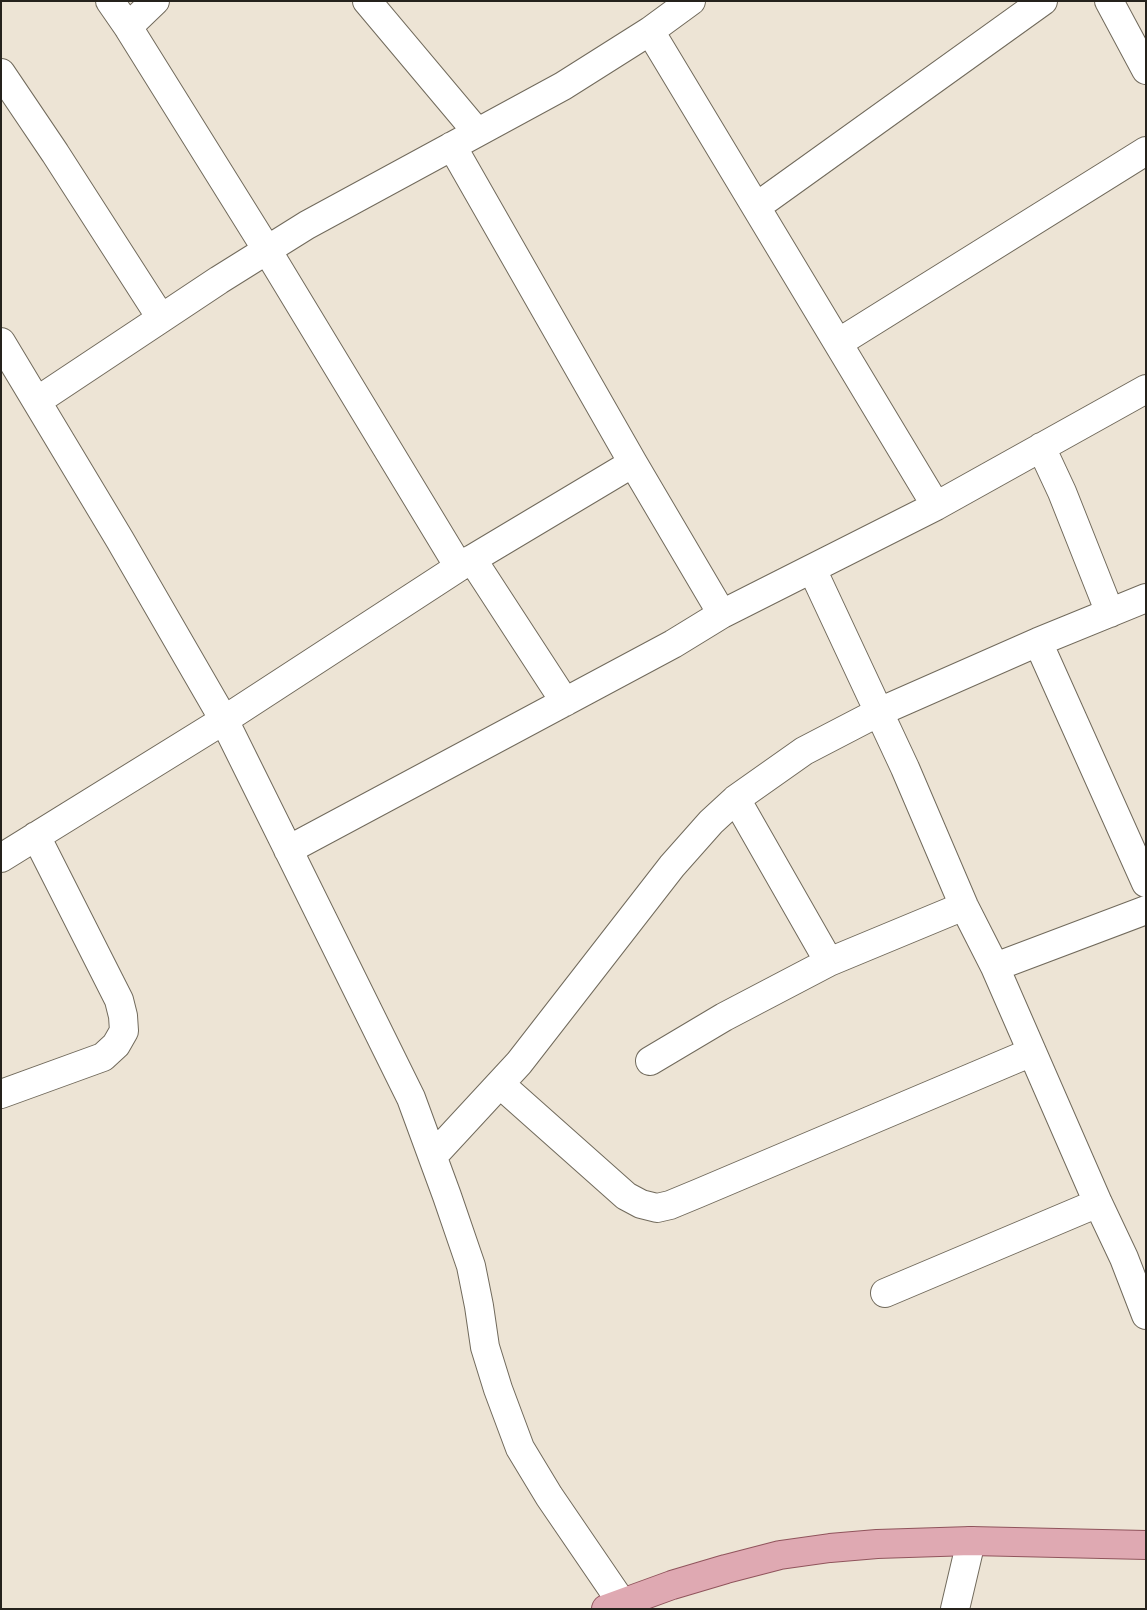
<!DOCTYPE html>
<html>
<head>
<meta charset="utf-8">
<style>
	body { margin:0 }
	#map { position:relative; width:1147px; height:1610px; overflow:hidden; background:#ede4d5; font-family:"Sofia Sans Condensed",sans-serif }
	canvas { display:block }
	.frame { position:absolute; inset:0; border:2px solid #25221c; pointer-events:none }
</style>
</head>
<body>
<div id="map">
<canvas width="1147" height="1610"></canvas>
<div class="frame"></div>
</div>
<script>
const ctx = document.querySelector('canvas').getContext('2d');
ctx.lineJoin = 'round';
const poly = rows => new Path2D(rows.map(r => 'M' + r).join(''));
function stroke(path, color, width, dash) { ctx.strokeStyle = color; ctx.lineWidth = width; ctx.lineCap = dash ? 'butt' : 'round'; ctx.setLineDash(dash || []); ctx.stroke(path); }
const street = poly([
	[110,1,128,27,267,250,459,567],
	[367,1,477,132],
	[1109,1,1146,70],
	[128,27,155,1],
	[650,31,936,506],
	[1,73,55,153,161,318],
	[452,146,633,463,722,614],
	[756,207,1043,1],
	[1,342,120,540,224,720,281,835,411,1098,447,1196,471,1266,479,1306,485,1347,498,1389,520,1448,549,1496,622,1603],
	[838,343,1146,151],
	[37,401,219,280,307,225,563,86,650,31,691,1],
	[1041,447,1062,492,1110,613],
	[472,559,565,702],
	[812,569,905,768,964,906,995,967,1098,1203,1124,1258,1146,1315],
	[1038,642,1146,883],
	[736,799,829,962],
	[288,850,673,644,722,614,936,506,1146,389],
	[1,858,224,720,459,567,633,463],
	[995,967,1146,910],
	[650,1061,724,1017,829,962,964,906],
	[500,1084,626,1196,641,1204,657,1208,670,1205,699,1193,1032,1052],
	[1,1094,103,1057,116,1045,124,1031,123,1016,119,1000,36,836],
	[433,1156,519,1063,672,866,711,822,736,799,804,751,879,712,1038,642,1146,598],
	[885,1293,1098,1203],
	[955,1609,971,1541]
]);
const primary = poly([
	[606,1609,672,1585,726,1569,780,1555,830,1548,877,1544,971,1541,1146,1545]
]);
stroke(street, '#716a5c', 30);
stroke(primary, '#90545c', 30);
stroke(street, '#fff', 28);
stroke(primary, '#dfa9b2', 28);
</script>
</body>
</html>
